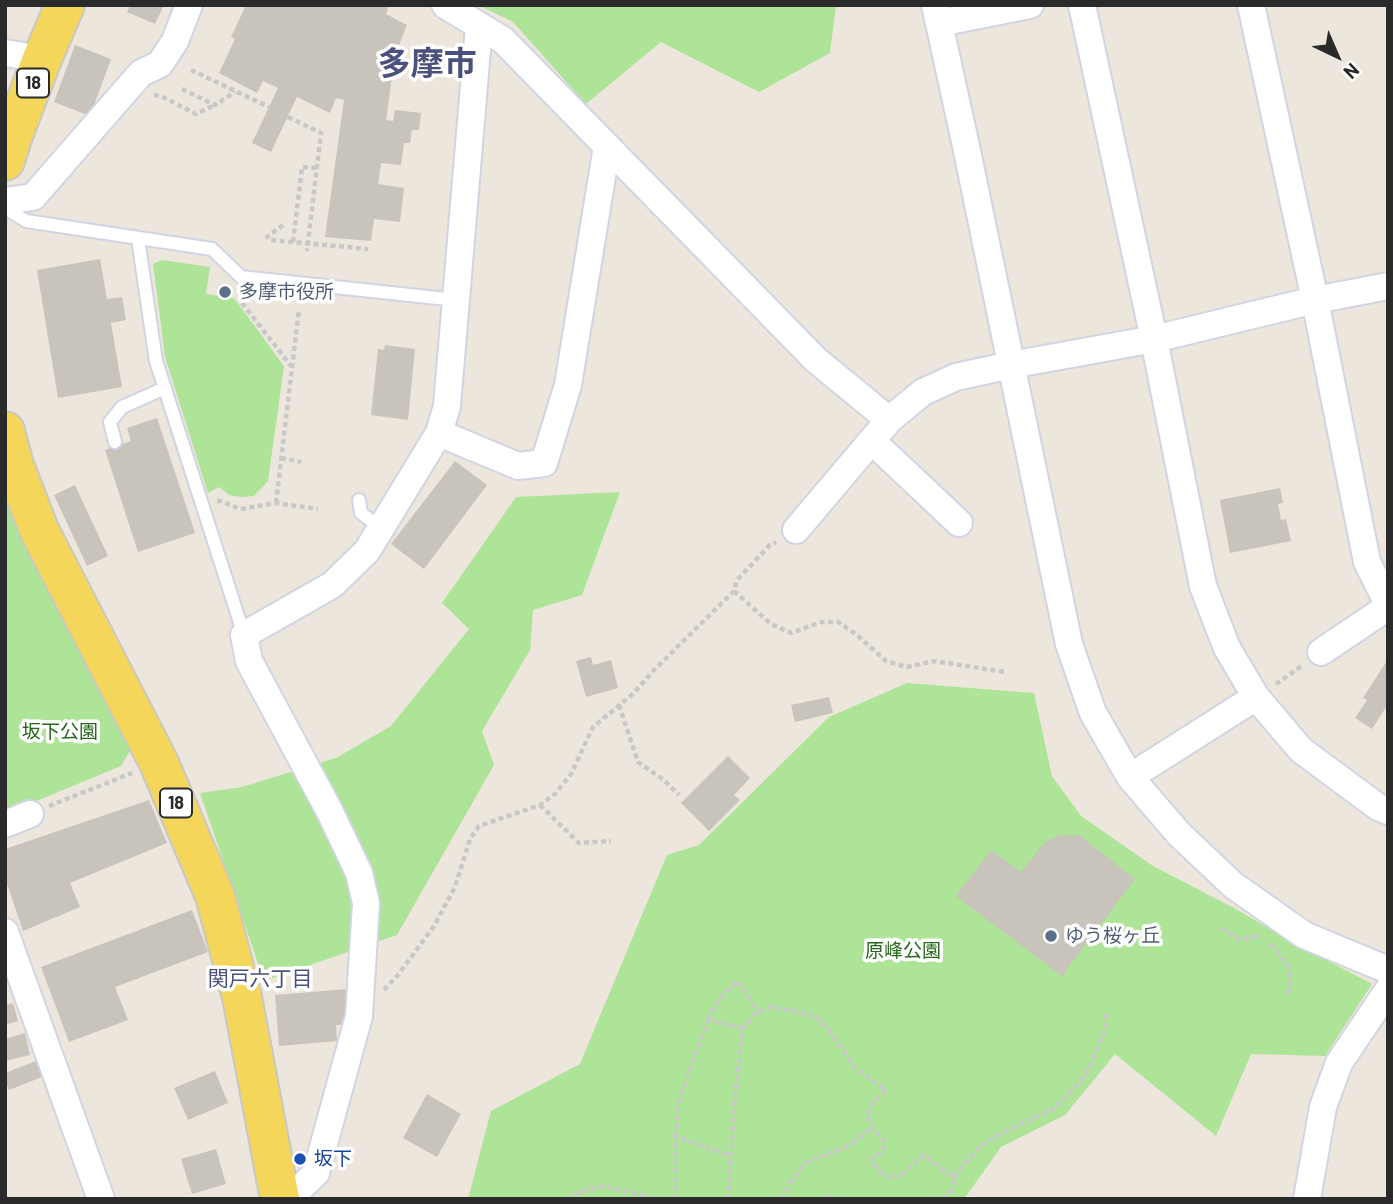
<!DOCTYPE html>
<html>
<head>
<meta charset="utf-8">
<style>
	body { margin:0 }
	#map { position:relative; width:1393px; height:1204px; overflow:hidden; background:#ede6dc; font-family:Barlow,sans-serif }
	canvas { display:block }
	.frame { position:absolute; inset:0; border:7px solid #2a2a2a; pointer-events:none }
	.north { position:absolute; left:1302px; top:21px; width:70px; height:70px; -webkit-text-stroke:5px #fff; paint-order:stroke; rotate:136deg; font-size:19px; font-weight:700; line-height:28px; text-align:center; color:#2a2a2a }
	.north::after { content:''; display:block; margin:auto; width:24px; height:32px; background:#2a2a2a; clip-path:polygon(50% 0,100% 100%,50% 72%,0 100%) }
</style>
</head>
<body>
<div id="map">
<canvas width="1393" height="1204"></canvas>
<div class="frame"></div>
<div class="north">N</div>
</div>
<script>
const ctx = document.querySelector('canvas').getContext('2d');
ctx.lineJoin = 'round';
function paint(path, color) { ctx.fillStyle = color; ctx.fill(path, 'evenodd'); }
const poly = rows => new Path2D(rows.map(r => 'M' + r).join(''));
function stroke(path, color, width, dash) { ctx.strokeStyle = color; ctx.lineWidth = width; ctx.lineCap = dash ? 'butt' : 'round'; ctx.setLineDash(dash || []); ctx.stroke(path); }
function label(font, color, halo, rows, align = 'center') {
  ctx.font = font + ' Barlow,"Noto Sans JP",sans-serif'; ctx.lineWidth = 7; ctx.setLineDash([]); ctx.textBaseline = 'middle'; ctx.strokeStyle = halo; ctx.fillStyle = color; for (const [text, x, y, turn = 0] of rows) {
    ctx.save(); ctx.translate(x, y); ctx.rotate((+turn || 0) * Math.PI / 180); ctx.textAlign = isNaN(turn) ? turn : align; if (halo) ctx.strokeText(text, 0, 0); ctx.fillText(text, 0, 0); ctx.restore();
  }
}
paint(poly([
	[478,5,836,5,830,53,759,92,661,42,586,104,513,22],
	[162,260,210,267,206,294,234,298,284,366,268,481,254,496,241,497,229,495,219,487,208,493,165,357,153,264],
	[620,492,582,595,533,610,530,650,482,731,494,765,397,935,264,981,200,793,242,787,336,758,391,726,469,629,442,603,516,497],
	[5,496,13,520,130,751,121,766,5,814],
	[907,683,1034,693,1052,776,1081,816,1153,866,1234,908,1298,945,1372,984,1325,1056,1251,1054,1216,1136,1115,1054,1065,1115,1001,1147,964,1199,468,1199,491,1111,580,1064,667,855,699,845,829,717]
]), '#aee497');
paint(poly([
	[130,5,164,5,155,24,127,12],
	[246,5,389,5,386,14,407,25,395,56,386,120,393,121,395,110,421,113,419,130,412,130,410,143,404,143,401,165,381,163,378,184,404,188,400,222,374,219,371,241,325,237,344,100,336,98,330,113,297,97,271,152,252,143,278,88,263,81,257,93,219,73,235,39,231,37],
	[75,45,111,59,90,116,54,102],
	[100,259,107,299,122,297,126,320,111,323,122,387,58,398,37,270],
	[385,345,415,349,408,420,371,415,378,349,384,350],
	[157,418,195,533,138,552,105,450,131,441,127,428],
	[455,461,487,485,424,569,391,544],
	[75,485,108,556,87,566,54,495],
	[1280,488,1283,503,1278,504,1281,520,1286,519,1291,541,1230,553,1220,500],
	[591,657,593,665,611,660,618,688,586,697,576,661],
	[1388,659,1388,704,1372,729,1355,718,1367,700,1363,698],
	[829,697,833,713,795,722,791,705],
	[728,756,750,778,734,795,740,800,709,831,681,803],
	[149,800,167,843,70,883,80,907,23,931,5,878,5,849],
	[1060,835,1079,835,1135,879,1062,976,956,896,991,850,1021,872,1045,842],
	[192,910,208,952,115,987,128,1020,69,1042,41,967],
	[347,989,349,1024,336,1025,337,1041,279,1046,275,995],
	[13,1003,18,1021,5,1025,5,1005],
	[25,1033,30,1055,5,1061,5,1039],
	[36,1061,42,1077,9,1090,5,1080,5,1073],
	[215,1071,228,1103,188,1120,174,1088],
	[427,1094,461,1114,437,1157,403,1138],
	[216,1149,226,1184,192,1194,181,1159]
]), '#c8c3bb');
const lane = poly([
	[5,208,26,221,212,249,241,277,456,300],
	[138,239,156,361,244,635],
	[115,442,110,422,122,407,165,388],
	[359,500,361,513,381,528]
]);
const street = poly([
	[445,5,503,40,816,360,889,420],
	[935,5,966,146,1069,644,1093,713,1130,777,1179,834,1233,885,1304,935,1388,970],
	[1082,5,1154,339,1203,586,1227,648,1256,697,1301,750,1378,807,1388,811],
	[1251,5,1315,300,1367,562,1388,604],
	[939,23,1030,5],
	[5,53,42,59],
	[5,201,33,197,141,73,160,64,175,41,189,5],
	[439,433,518,466,544,463,568,385,607,146],
	[872,441,959,523],
	[796,530,889,420,923,392,956,377,1011,365,1154,339,1315,300,1388,286],
	[1321,652,1388,607],
	[1130,777,1256,697],
	[5,824,30,814],
	[5,932,101,1199],
	[289,1199,316,1173,359,1016,366,903,359,873,330,812,249,661,244,635,332,585,367,551,439,433,447,406,479,26],
	[1307,1199,1323,1107,1339,1063,1388,990]
]);
const primary = poly([
	[5,161,12,138,42,59,65,5],
	[5,431,14,465,39,530,159,763,215,896,242,997,280,1199]
]);
stroke(lane, '#d1d4e3', 16);
stroke(street, '#d1d4e3', 30);
stroke(primary, '#c8c8c8', 42);
stroke(poly([
	[191,70,269,107],
	[182,89,215,105,235,92],
	[154,95,161,96,196,114,215,105],
	[288,117,321,133,307,251],
	[283,225,267,237,270,240,368,249],
	[293,242,302,167,316,168],
	[242,303,291,366],
	[281,458,301,462],
	[217,501,221,501,240,509,276,503,318,509],
	[276,503,299,309],
	[734,591,771,624,791,633,821,622,838,622,857,635,886,661,907,667,934,661,1005,672],
	[1276,684,1303,665],
	[619,705,638,762,664,780,679,795],
	[540,805,579,843,611,841],
	[49,806,132,773],
	[1222,928,1240,940,1262,935],
	[1271,944,1287,964,1290,978,1288,997],
	[384,990,398,975,434,926,455,887,470,839,479,826,540,805,555,794,571,774,593,727,634,693,654,670,734,591,737,580,770,545,776,542],
	[708,1020,719,999,738,981,759,1012],
	[676,1137,678,1103,708,1020,743,1028],
	[567,1199,579,1192,604,1186,652,1198,667,1199],
	[675,1199,676,1137,731,1156],
	[683,1199,728,1199],
	[728,1199,734,1107,743,1028,754,1015,769,1007,800,1012,815,1016,827,1027,855,1068,886,1090,872,1104,867,1116,872,1128,885,1142,882,1152,871,1159,880,1173,890,1178,900,1176,924,1155,955,1179],
	[782,1199,790,1183,805,1163,848,1146,872,1128],
	[818,1199,829,1197,838,1199],
	[943,1199,951,1191,957,1172,979,1147,1004,1132,1055,1108,1080,1082,1090,1067,1106,1026,1106,1011]
]), '#c8c8c8', 4.5, [5, 3.5]);
stroke(lane, '#fff', 12);
stroke(street, '#fff', 26);
stroke(primary, '#f3d65a', 38);
for (const [x, y, r, color] of [
	[225,292,7,"#5c6f8a"],
	[1051,936,7,"#5c6f8a"],
	[300,1159,7,"#1a4fb4"]
]) { const dot = new Path2D(); dot.arc(x, y, r, 0, 2 * Math.PI); ctx.fillStyle = color; ctx.fill(dot); stroke(dot, '#fff', 2.5); }
for (const [x, y, w] of [
	[33,83,32],
	[176,803,32]
]) { const box = new Path2D(); box.roundRect(x - w / 2, y - 14.5, w, 29, 5); ctx.fillStyle = '#fff'; ctx.fill(box); stroke(box, '#2a2a2a', 2); }
label('bold 18px', '#2a2a2a', null, [
	["18",33,83],
	["18",176,803]
]);
label('19px', '#4e5e75', '#fff', [
	["多摩市役所",239,292],
	["ゆう桜ヶ丘",1065,936]
], 'left');
label('19px', '#266919', '#fff', [
	["坂下公園",60,732],
	["原峰公園",903,951]
]);
label('19px', '#164399', '#fff', [
	["坂下",314,1159]
], 'left');
label('21px', '#4a517c', '#fff', [
	["関戸六丁目",260,979]
]);
label('bold 33px', '#4a517c', '#fff', [
	["多摩市",427,64]
]);
</script>
</body>
</html>
